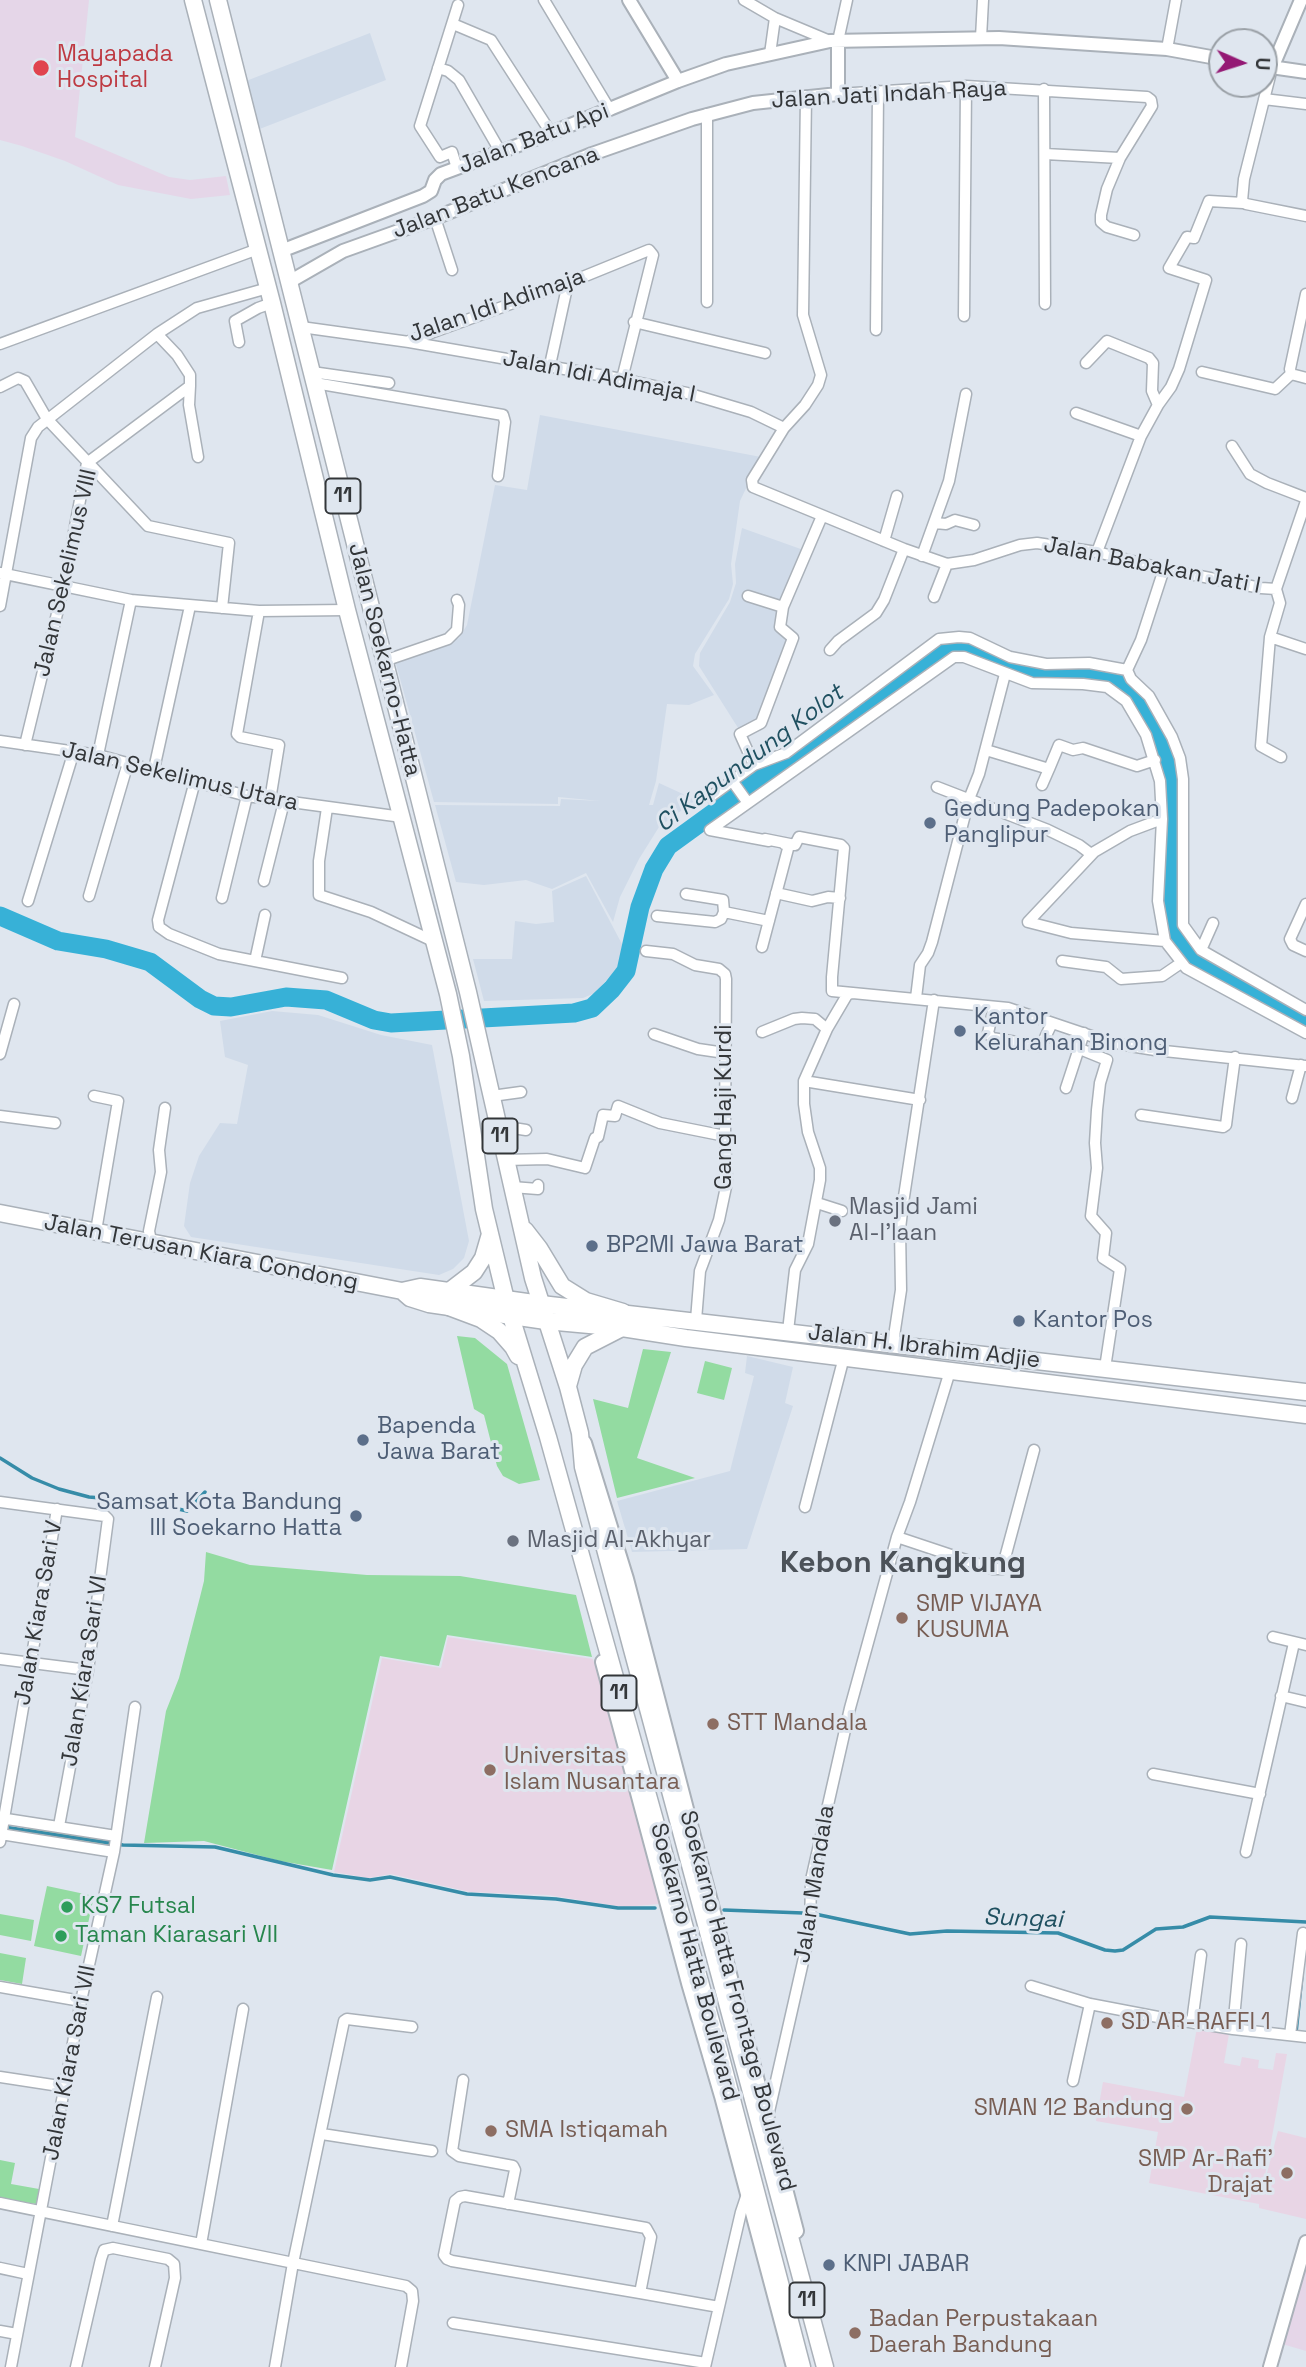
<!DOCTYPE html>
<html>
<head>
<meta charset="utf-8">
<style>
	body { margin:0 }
	#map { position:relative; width:1306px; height:2367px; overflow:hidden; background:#dfe6ef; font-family:"Space Grotesk",sans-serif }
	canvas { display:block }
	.north { position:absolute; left:1208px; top:28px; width:70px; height:70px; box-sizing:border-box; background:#dfe6ef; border:2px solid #9aa0a6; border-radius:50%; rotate:93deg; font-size:19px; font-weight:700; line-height:28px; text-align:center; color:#333639 }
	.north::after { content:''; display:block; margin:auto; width:24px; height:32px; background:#941974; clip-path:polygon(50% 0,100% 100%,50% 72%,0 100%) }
</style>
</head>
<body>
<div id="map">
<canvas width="1306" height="2367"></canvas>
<div class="north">U</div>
</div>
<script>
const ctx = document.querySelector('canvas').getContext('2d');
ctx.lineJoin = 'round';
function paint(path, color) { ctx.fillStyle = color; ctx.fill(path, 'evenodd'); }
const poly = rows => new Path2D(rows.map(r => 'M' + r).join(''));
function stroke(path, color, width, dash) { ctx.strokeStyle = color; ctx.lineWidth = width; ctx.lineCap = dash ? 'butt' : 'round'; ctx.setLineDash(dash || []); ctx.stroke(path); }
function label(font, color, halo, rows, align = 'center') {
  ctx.font = font + ' "Space Grotesk",sans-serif'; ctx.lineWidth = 6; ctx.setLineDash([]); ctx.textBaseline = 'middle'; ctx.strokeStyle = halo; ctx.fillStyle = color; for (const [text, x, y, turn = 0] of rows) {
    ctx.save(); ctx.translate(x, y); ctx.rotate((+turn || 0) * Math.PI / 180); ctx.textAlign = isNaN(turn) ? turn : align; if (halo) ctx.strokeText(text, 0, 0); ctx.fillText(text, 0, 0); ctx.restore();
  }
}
paint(poly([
	[370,33,386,80,257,130,246,81],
	[540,415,761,457,740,501,731,564,733,584,729,599,695,654,693,666,714,695,689,705,667,704,656,781,649,805,653,805,659,783,696,800,659,827,639,859,620,897,613,922,586,873,552,889,526,880,484,885,456,882,435,805,560,806,561,799,600,801,558,797,558,804,434,802,396,664,459,638,467,625,495,485,527,490],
	[742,528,809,552,778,628,792,633,757,722,740,731,699,666,700,653,730,602,736,583,735,564],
	[586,876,623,946,624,955,620,965,595,993,583,998,484,1001,473,959,512,959,515,921,536,924,554,922,552,891],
	[272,1011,318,1015,381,1035,432,1045,469,1241,464,1258,453,1269,439,1275,191,1237,184,1226,190,1183,199,1156,220,1123,237,1124,248,1065,225,1057,220,1021],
	[747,1356,793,1367,785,1403,793,1406,747,1549,632,1552,617,1501,730,1471,754,1376,745,1373]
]), '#d0dbe9');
paint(poly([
	[448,1637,593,1659,659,1904,623,1907,548,1895,470,1892,391,1874,368,1878,334,1872,382,1658,441,1668],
	[1197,2028,1229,2034,1224,2063,1240,2066,1242,2057,1259,2060,1258,2068,1273,2070,1276,2053,1287,2054,1262,2192,1278,2131,1306,2138,1306,2219,1259,2208,1259,2204,1149,2183,1158,2132,1096,2121,1103,2082,1184,2097]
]), '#e8d5e5');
paint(poly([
	[0,0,89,0,75,137,169,177,190,180,226,176,230,195,191,199,118,185,65,161,22,146,0,140],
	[1306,2254,1306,2351,1279,2343]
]), '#e5d6e8');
paint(poly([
	[457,1336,475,1338,507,1364,540,1480,519,1484,503,1476,497,1466,484,1415,474,1409],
	[643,1349,671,1352,637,1458,695,1478,617,1498,593,1399,628,1408],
	[705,1361,732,1368,724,1400,697,1393],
	[206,1552,250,1565,367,1575,460,1576,576,1595,592,1657,447,1635,439,1666,380,1656,332,1870,280,1861,204,1841,144,1843,166,1711,179,1678,200,1597,204,1581],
	[29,1824,111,1835,107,1851,27,1838],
	[47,1886,94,1896,81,1956,34,1946],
	[0,1914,34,1920,31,1941,0,1935],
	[0,1953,26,1958,22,1984,0,1980],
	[0,2160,15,2163,11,2184,39,2189,36,2204,0,2198]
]), '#93dba1');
stroke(poly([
	[0,1458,32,1478,59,1489,89,1497,148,1502,187,1511,205,1492],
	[4,1827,123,1845,215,1847,333,1875,370,1880,390,1877,467,1894,556,1899,618,1908,655,1908],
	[724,1910,803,1913],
	[815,1914,910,1934,947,1931,1058,1933,1105,1950,1115,1951,1123,1950,1156,1929,1183,1927,1210,1917,1306,1922],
	[1296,2033,1302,1975]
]), '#368ca8', 3.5);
stroke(poly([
	[0,916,58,941,106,949,150,962,200,999,214,1006,231,1007,286,997,326,1000,374,1020,391,1023,574,1013,592,1008,612,989,626,971,640,907,654,869,668,846,912,669,946,647,964,645,1010,666,1029,671,1100,671,1119,678,1154,727,1166,754,1171,783,1168,911,1174,937,1189,956,1306,1020]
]), '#37b1d7', 19);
const minor = poly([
	[544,0,610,110],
	[744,0,775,18,830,41],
	[453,24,491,40,551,133],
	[981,38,983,0],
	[838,41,847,0],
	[1167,49,1176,0],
	[770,54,775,18],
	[438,68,448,71,459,80,500,151],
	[1272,68,1244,179,1242,201,1246,204,1306,216],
	[1044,89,1045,304],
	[838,94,966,86,1147,97,1151,100,1152,106,1120,158,1107,189,1101,215,1101,222,1107,227,1134,235],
	[806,96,803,315,821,375,818,385,805,405,784,428,752,480,753,487,904,549,947,564,974,560,1020,545,1037,543,1097,552,1164,569,1261,588,1276,589],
	[1264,99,1306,104],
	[1045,154,1120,158],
	[457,168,452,152,440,157,420,126,458,5],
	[435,218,452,270],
	[707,302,707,114],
	[964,316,966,86],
	[634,322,765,353],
	[301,327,409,342,622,379,687,393,751,412,784,428],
	[876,330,878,91],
	[409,341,568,283,649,250,653,255,622,379],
	[239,342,235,321,258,308,272,303],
	[0,344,258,249],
	[1086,363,1107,341,1149,358,1153,363,1152,391,1158,405],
	[550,365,568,283],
	[312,372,389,383],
	[1202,372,1275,389,1291,374],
	[1291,374,1290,369,1306,294],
	[1291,374,1306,378],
	[315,383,503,415,505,422,498,476],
	[190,386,189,405,198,457],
	[0,387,18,378,25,381,47,419,148,526,229,543,222,608],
	[1076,413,1141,436],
	[1232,446,1250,474,1267,483,1306,498],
	[935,523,946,524,955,520,974,525],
	[884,541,897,496],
	[1097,552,1141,436,1158,405,1171,387,1179,369,1206,280,1169,268,1187,237,1194,238,1209,201,1243,203],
	[922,556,949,481,966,394],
	[0,573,131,600,259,611,347,610],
	[1276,589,1280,603,1270,637,1261,746,1281,757],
	[1276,589,1306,501],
	[748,596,783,607,822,516],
	[934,597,947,564],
	[0,606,31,438,38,427,157,334,197,308,268,288],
	[259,611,237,734,240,737,279,745,270,800],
	[1270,637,1306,649],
	[830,650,838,641,876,613,884,600,904,549],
	[384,661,448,639,457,630,459,605,457,600],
	[1127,670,1131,679,1149,696,1172,737,1180,758,1183,779,1183,925,1201,950,1306,1010],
	[1127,670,1141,640,1164,569],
	[0,741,98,755,247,796,402,817],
	[25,745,64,585,87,463,190,386,190,375,177,355,157,334],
	[986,750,1049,769,1059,745,1073,750,1083,748,1137,766,1155,760],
	[98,755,131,600],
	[754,765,740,734,761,723,793,638,780,627,783,607],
	[154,769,190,606],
	[195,781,158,920,159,927,169,934,219,954,342,978],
	[733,782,748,803],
	[1042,785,1049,769],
	[937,787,1048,830,1079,845,1091,854],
	[710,797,754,765,786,753,939,639,959,637,970,638,1010,657,1046,664,1089,663,1127,670],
	[327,808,319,861,319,895,371,912,435,942],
	[1162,819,1130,831,1094,852,1028,922,1071,933,1165,941],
	[710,830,954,657,964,657,1032,683,1083,684,1107,687,1126,701,1146,735,1160,781,1162,819,1158,901,1165,941,1186,968,1306,1033],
	[710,830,769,841],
	[765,839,795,845,799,837,841,845,844,848,832,977,832,991,1008,1008,1103,1040,1130,1046,1155,1050,1306,1066],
	[264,881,284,802],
	[776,893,812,901,828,897,840,898],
	[686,894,723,900,724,912,769,921],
	[89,896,128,763],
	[222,898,247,796],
	[28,901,74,751],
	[1306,904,1290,939,1293,945,1306,951],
	[657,916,715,922,721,919,724,912],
	[762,947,789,845,784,844],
	[1201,950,1213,923],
	[646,951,673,954,695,965,719,969,725,974,726,979,725,1136,727,1182,719,1220,700,1271,696,1320],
	[255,961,265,915],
	[1062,961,1106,967,1121,979,1162,976,1181,963],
	[916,998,920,965,928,953,932,942,969,799,979,774,1005,674],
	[994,1007,988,1033,992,1038,1041,1046,1052,1023],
	[762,1032,794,1019,802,1018,815,1019,827,1029],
	[654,1034,698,1049,725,1053],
	[1080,1049,1107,1060,1100,1083,1097,1110,1095,1143,1097,1168,1091,1216,1106,1233,1103,1258,1120,1269,1105,1368],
	[0,1054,14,1004],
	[804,1081,920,1100],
	[1066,1088,1084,1033],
	[94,1096,118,1101,96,1231],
	[492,1096,521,1092],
	[1292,1098,1301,1065],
	[1141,1115,1223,1127,1226,1125,1228,1109,1235,1057],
	[0,1116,55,1123],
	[500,1132,513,1128,526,1130],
	[505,1160,547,1159,585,1168,595,1138,598,1137,603,1115,615,1116,618,1106,660,1123,725,1136],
	[512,1187,538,1189,538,1185],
	[817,1203,842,1211],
	[151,1241,149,1231,161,1172,159,1150,165,1108],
	[788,1331,795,1270,808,1244,820,1180,820,1168,808,1132,804,1104,804,1081,827,1029,847,995,851,993],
	[893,1343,901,1290,900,1229,903,1203,934,1000],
	[0,1502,105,1516,108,1519,88,1670,59,1826],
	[805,1507,844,1357],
	[897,1537,993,1569,1002,1569,1034,1450],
	[1273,1637,1306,1645],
	[0,1659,88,1670],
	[1281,1696,1306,1702],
	[1153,1774,1260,1794],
	[0,1818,116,1836],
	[0,1834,114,1852],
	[0,1842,57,1509],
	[1246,1852,1294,1643],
	[1031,1986,1090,2004,1158,2017,1233,2029,1306,2037],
	[0,1987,81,2001],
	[1192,2022,1201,1955],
	[1233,2029,1241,1944],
	[1290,2035,1303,1933],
	[0,2077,66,2087],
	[463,2080,452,2151,459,2156,513,2166,515,2170,508,2204],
	[1073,2081,1090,2004],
	[768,2116,810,1931,811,1880,850,1708,897,1537,910,1502,950,1371],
	[322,2134,432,2151],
	[0,2203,406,2286,412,2291,413,2301,401,2367],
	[112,2226,157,1997],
	[201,2244,243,2009],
	[0,2268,28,2274],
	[640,2293,651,2237,646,2228,465,2196,460,2197,455,2201,444,2255,447,2259,452,2261,640,2293,719,2307],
	[453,2323,706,2363],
	[0,2331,17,2334],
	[11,2367,81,2001,114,1852,135,1707],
	[76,2367,101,2259,104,2250,113,2248,168,2259,174,2264,175,2278,155,2367],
	[275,2367,293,2263,344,2021,347,2019,412,2027],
	[705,2367,741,2212,747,2194]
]);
const tertiary = poly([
	[629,0,678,81],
	[1264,66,1306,72],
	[1272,68,1301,0],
	[281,251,423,196,431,191,435,180,441,174,551,133,678,81,726,64,830,41,999,38,1167,49,1222,59],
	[289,282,343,251,435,218,592,154,692,119,753,103,838,94,838,41],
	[1270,2367,1306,2242]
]);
const secondary = poly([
	[584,1443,626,1579,796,2231],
	[603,1662,689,1983,722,2096,794,2367]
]);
const primary = poly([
	[0,1213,402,1291,420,1287,541,1304,1306,1392],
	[402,1291,410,1298,429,1304,546,1321,622,1328,686,1338,1306,1415]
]);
const trunk = poly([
	[193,0,272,303,347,610,448,994,461,1056,484,1209,506,1300,548,1437,719,2050,802,2367],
	[218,0,468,992,533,1278,568,1387,580,1433,583,1467,825,2367],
	[525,1230,539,1248,562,1286,586,1301,623,1312],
	[448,1292,474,1272,483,1258,490,1234],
	[449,1307,481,1319,499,1331,513,1347,518,1356],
	[568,1386,574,1365,585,1347,622,1328]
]);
stroke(minor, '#aab1b9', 13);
stroke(tertiary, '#aab1b9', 16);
stroke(secondary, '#aab1b9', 18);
stroke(primary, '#aab1b9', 19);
stroke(trunk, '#aab1b9', 19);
stroke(minor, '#fff', 10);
stroke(tertiary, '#fff', 12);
stroke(secondary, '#fff', 14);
stroke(primary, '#fff', 16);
stroke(trunk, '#fff', 16);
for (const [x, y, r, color] of [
	[41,68,9,"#e0444e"],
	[930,823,7,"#5c6f8a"],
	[960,1031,7,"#5c6f8a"],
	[835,1221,7,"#6b7280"],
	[592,1246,7,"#5c6f8a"],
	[1019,1321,7,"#5c6f8a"],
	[363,1440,7,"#5c6f8a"],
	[356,1516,7,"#5c6f8a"],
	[513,1541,7,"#6b7280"],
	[902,1618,7,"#8d6e63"],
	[713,1724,7,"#8d6e63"],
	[490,1770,7,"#8d6e63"],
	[67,1907,7,"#2e9e5b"],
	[61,1936,7,"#2e9e5b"],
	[1107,2023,7,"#8d6e63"],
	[1187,2109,7,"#8d6e63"],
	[491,2131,7,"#8d6e63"],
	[1287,2173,7,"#8d6e63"],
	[829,2265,7,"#5c6f8a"],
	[855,2333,7,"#8d6e63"]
]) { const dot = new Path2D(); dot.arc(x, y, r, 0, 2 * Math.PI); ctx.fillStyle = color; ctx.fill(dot); stroke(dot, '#dfe6ef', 2.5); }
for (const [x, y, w] of [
	[343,496,35],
	[500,1136,35],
	[619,1693,35],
	[807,2300,35]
]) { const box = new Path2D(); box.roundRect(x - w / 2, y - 17.5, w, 35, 5); ctx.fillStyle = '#dfe6ef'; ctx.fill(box); stroke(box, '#333639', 2); }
label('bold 21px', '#333639', null, [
	["11",343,496],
	["11",500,1136],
	["11",619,1693],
	["11",807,2300]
]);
label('23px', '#be3a42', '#dfe6ef', [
	["Mayapada",57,55],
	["Hospital",57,81]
], 'left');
label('23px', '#333639', '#dfe6ef', [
	["Jalan Jati Indah Raya",889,95,-3],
	["Jalan Batu Api",534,139,-21],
	["Jalan Batu Kencana",496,193,-21],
	["Jalan Idi Adimaja",497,306,-19],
	["Jalan Idi Adimaja I",599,377,11],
	["Jalan Babakan Jati I",1152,566,11],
	["Jalan Sekelimus VIII",66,573,-77],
	["Jalan Soekarno-Hatta",384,660,76],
	["Jalan Sekelimus Utara",180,777,13],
	["Gang Haji Kurdi",725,1107,-90],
	["Jalan Terusan Kiara Condong",201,1253,11],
	["Jalan H. Ibrahim Adjie",924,1347,7],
	["Jalan Kiara Sari V",39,1613,-80],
	["Jalan Kiara Sari VI",85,1671,-81],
	["Jalan Mandala",815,1884,-81],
	["Soekarno Hatta Boulevard",694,1962,75],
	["Soekarno Hatta Frontage Boulevard",737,2001,75],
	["Jalan Kiara Sari VII",70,2063,-79]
]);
label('23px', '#4e5e75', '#dfe6ef', [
	["Gedung Padepokan",944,810],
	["Panglipur",944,836],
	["Kantor",974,1018],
	["Kelurahan Binong",974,1044],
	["BP2MI Jawa Barat",606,1246],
	["Kantor Pos",1033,1321],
	["Bapenda",377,1427],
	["Jawa Barat",377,1453],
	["Samsat Kota Bandung",342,1503,"right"],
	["III Soekarno Hatta",342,1529,"right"],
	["KNPI JABAR",843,2265]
], 'left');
label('23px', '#5b616d', '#dfe6ef', [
	["Masjid Jami",849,1208],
	["Al-I'laan",849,1234],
	["Masjid Al-Akhyar",527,1541]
], 'left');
label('23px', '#785e54', '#dfe6ef', [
	["SMP VIJAYA",916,1605],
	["KUSUMA",916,1631],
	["STT Mandala",727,1724],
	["Universitas",504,1757],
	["Islam Nusantara",504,1783],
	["SD AR-RAFFI 1",1121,2023],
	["SMAN 12 Bandung",1173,2109,"right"],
	["SMA Istiqamah",505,2131],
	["SMP Ar-Rafi'",1273,2160,"right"],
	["Drajat",1273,2186,"right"],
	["Badan Perpustakaan",869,2320],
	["Daerah Bandung",869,2346]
], 'left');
label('23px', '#27864d', '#dfe6ef', [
	["KS7 Futsal",81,1907],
	["Taman Kiarasari VII",75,1936]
], 'left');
label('italic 24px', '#1f5060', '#dfe6ef', [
	["Ci Kapundung Kolot",750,759,-37],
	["Sungai",1023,1919,2]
]);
label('bold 30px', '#4c5259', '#dfe6ef', [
	["Kebon Kangkung",903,1564]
]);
</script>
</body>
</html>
